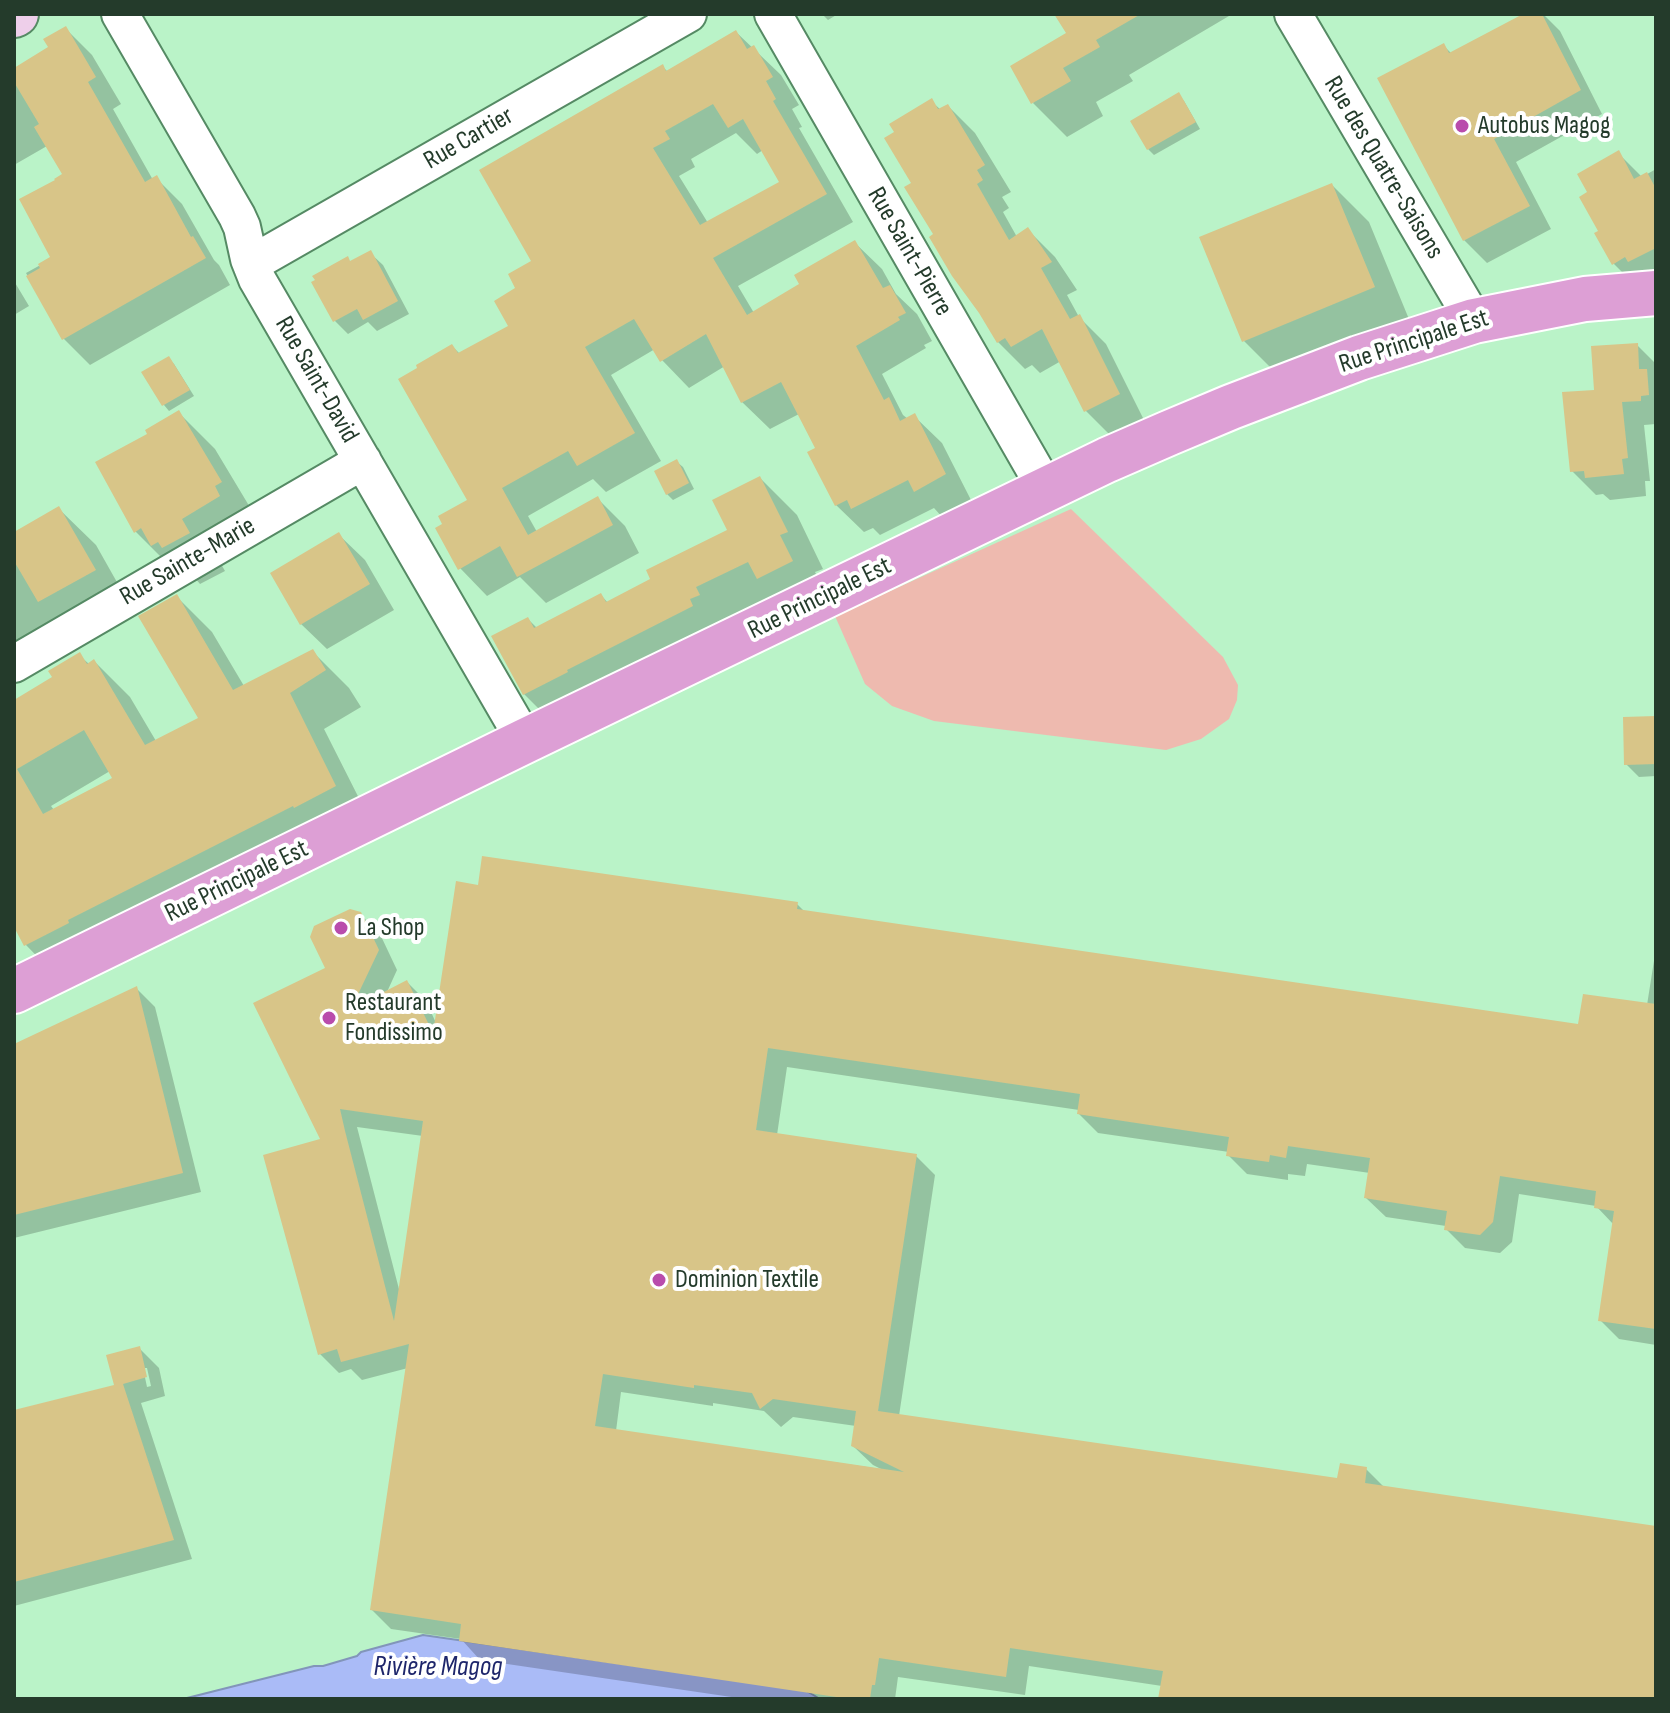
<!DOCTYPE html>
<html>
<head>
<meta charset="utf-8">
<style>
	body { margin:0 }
	#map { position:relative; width:1670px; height:1713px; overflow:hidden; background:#baf3c8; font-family:"Sofia Sans Condensed",sans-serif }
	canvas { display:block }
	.frame { position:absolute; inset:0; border:16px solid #243b2b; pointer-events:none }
</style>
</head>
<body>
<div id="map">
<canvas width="1670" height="1713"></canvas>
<div class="frame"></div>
</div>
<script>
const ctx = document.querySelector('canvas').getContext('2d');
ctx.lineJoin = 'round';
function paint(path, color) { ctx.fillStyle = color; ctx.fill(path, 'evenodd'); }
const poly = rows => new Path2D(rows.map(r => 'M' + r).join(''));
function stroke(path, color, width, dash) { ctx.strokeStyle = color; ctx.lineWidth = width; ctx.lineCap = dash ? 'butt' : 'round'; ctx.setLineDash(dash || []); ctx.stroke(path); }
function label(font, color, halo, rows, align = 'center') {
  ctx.font = font + ' "Sofia Sans Condensed",sans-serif'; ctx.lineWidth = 8; ctx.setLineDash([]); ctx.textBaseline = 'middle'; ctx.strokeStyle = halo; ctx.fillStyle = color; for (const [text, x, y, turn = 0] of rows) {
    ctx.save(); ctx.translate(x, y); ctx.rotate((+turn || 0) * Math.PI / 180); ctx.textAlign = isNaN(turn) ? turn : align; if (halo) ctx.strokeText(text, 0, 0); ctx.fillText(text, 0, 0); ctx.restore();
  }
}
paint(poly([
	[1071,509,1223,657,1238,685,1237,700,1229,719,1201,739,1166,750,934,721,892,706,865,684,835,616]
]), '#eebaaf');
const water = poly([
	[423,1635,805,1690,820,1699,183,1699,314,1666,323,1666,357,1656,361,1652,423,1635]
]);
paint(water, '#aabbf7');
stroke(water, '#8295ba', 2);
paint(poly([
	[822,14,838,14,828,20],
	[1056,14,1228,14,1229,16,1129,75,1133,81,1096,102,1103,116,1067,137,1033,103,1068,34],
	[1527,14,1543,14,1560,31,1602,114,1516,162,1551,229,1487,263,1464,240,1443,45,1452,54],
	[65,28,92,55,121,104,113,109,153,180,156,178,182,204,214,260,219,265,230,285,90,365,63,338,26,273,53,258,64,175,47,146,14,165,14,70,51,48],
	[736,32,781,75,799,105,792,109,802,127,799,128,853,222,738,286,754,313,802,285,854,242,882,269,896,294,917,314,932,341,924,345,926,348,882,374,903,415,908,419,914,416,942,443,972,502,943,518,934,508,880,535,873,528,864,532,836,505,817,449,799,414,770,429,742,402,725,366,689,388,662,360,655,349,611,375,661,461,606,492,593,479,528,516,537,532,598,499,625,526,639,553,546,603,520,577,487,596,460,568,470,500,452,346,460,354,511,327,518,289,534,261,662,66,668,72],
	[736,133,757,154,763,150,782,182,708,223,679,176,695,167,691,159],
	[1178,95,1184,101,1200,129,1154,155,1148,149,1133,121],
	[931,101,941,110,948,106,975,133,1011,192,1002,197,1009,208,1003,212,1017,237,1028,230,1055,257,1077,290,1067,295,1079,317,1106,344,1145,422,1113,438,1086,411,1061,361,1040,373,1032,365,1025,369,998,342,936,235,914,184],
	[1618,153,1642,177,1656,169,1656,288,1644,294,1614,264,1601,232,1589,193],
	[1332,185,1369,222,1411,324,1281,378,1244,341],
	[370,253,383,265,409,314,377,331,368,322,348,334,335,321,314,283],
	[14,281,29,306,14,315],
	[1637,345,1656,364,1656,424,1644,425,1650,481,1645,481,1646,496,1610,500,1603,494,1596,495,1572,471,1596,392],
	[168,358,174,364,194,396,169,411,164,405],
	[179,413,215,449,257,519,217,557,225,571,200,584,195,578,172,568,135,531,150,434],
	[677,462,683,467,694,489,673,500,667,494],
	[760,478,797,515,823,569,815,572,828,598,561,731,524,694,528,619,537,628,601,595,608,603,653,580,730,531],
	[59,509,96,545,131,607,14,681,14,534],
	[339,535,365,560,394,610,327,649,301,624],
	[176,596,212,632,244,686,313,652,349,688,361,707,324,729,371,822,61,981,26,945,14,923,14,737,55,678,79,655,89,664,94,661,130,697,156,741,201,719],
	[110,771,115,778,54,810,51,806],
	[1656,718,1656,776,1639,777,1626,764],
	[480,887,797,904,805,912,1580,1027,1647,1005,1656,948,1656,1345,1619,1339,1600,1320,1614,1225,1596,1206,1519,1194,1512,1242,1500,1253,1465,1248,1446,1229,1446,1226,1386,1217,1366,1198,1370,1173,1307,1164,1305,1176,1288,1174,1288,1180,1247,1174,1228,1155,1229,1152,1098,1133,1079,1114,1079,1110,787,1067,777,1135,916,1156,935,1175,899,1416,1339,1481,1366,1469,1385,1488,1656,1528,1656,1699,1160,1699,1162,1686,1029,1666,1025,1695,898,1677,895,1699,745,1699,480,1660,461,1639,391,1629,372,1610,408,1368,362,1380,351,1369,339,1373,320,1354,328,969,360,914,380,934,397,970,387,992,407,982,426,1001,436,1023],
	[357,1127,423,1136,400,1293],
	[621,1392,713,1406,713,1403,764,1411,781,1427,793,1417,856,1426,853,1446,873,1465,881,1469,616,1431],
	[136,988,155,1007,201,1192,14,1238,14,1046],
	[139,1348,159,1368,165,1396,141,1403,192,1559,14,1606,14,1413,117,1386],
	[143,1368,147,1368,151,1386,147,1387]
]), '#0003');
paint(poly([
	[1054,14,1141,14,1096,40,1100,47,1063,68,1071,81,1031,104,1010,66,1066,33],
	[1523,14,1542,14,1581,90,1494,139,1530,206,1463,241,1377,78,1444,43,1449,53],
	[66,26,96,77,88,82,145,182,157,175,191,237,193,236,206,258,62,340,26,276,40,268,38,264,50,257,19,199,55,180,54,179,62,174,34,127,39,124,14,82,14,68,48,47,43,39],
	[736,30,747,49,754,45,773,77,766,81,776,99,773,101,827,194,713,258,747,315,799,284,794,275,855,240,883,288,890,285,906,313,898,317,900,320,856,346,884,400,889,397,900,421,915,413,946,474,914,492,908,480,851,509,847,500,835,506,807,452,815,448,781,382,741,403,706,334,660,362,634,319,585,347,635,433,577,466,568,451,502,488,528,535,598,496,613,525,517,577,500,546,458,570,435,528,442,524,438,516,467,500,398,379,417,368,416,365,452,344,458,353,508,326,494,301,515,288,508,274,531,261,479,170,663,64,666,71],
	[713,104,728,128,743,119,779,182,700,225,653,148,670,139,665,131],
	[1179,92,1196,122,1147,150,1130,121],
	[932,98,938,109,948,104,985,165,977,170,983,180,977,184,1009,240,1028,227,1052,262,1041,268,1070,319,1080,314,1120,394,1084,412,1042,329,1011,347,1005,338,997,343,979,313,952,276,929,237,933,234,904,187,911,183,884,138,894,132,889,124],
	[1619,150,1634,179,1647,172,1656,189,1656,248,1628,262,1625,257,1612,265,1594,233,1598,231,1579,197,1587,192,1577,174],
	[1332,183,1375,287,1242,342,1199,237],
	[371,250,398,301,363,320,357,309,333,322,311,282,315,280,312,276,348,256,350,261],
	[1638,343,1639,369,1647,369,1649,395,1641,396,1641,401,1622,402,1628,458,1622,459,1624,474,1585,478,1584,471,1570,472,1562,392,1594,390,1591,346],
	[169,356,190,390,162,406,141,372],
	[179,410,222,482,215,486,220,496,182,519,190,533,162,548,158,542,151,546,141,528,134,533,95,462,147,434,145,430],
	[677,459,689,483,666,495,654,471],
	[760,476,788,532,780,535,793,561,757,579,748,562,696,587,700,595,690,599,693,606,567,670,568,672,523,695,491,636,528,617,534,628,601,593,606,602,650,579,646,570,727,530,712,500],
	[59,506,96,570,38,602,14,561,14,532],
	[339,532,370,584,300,625,270,573],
	[177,594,233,690,313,649,326,670,290,693,336,786,294,808,293,806,68,920,69,923,24,946,14,927,14,700,52,677,48,671,80,652,87,664,94,659,145,745,198,718,138,616],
	[84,730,112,778,43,814,17,769],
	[1656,716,1656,764,1624,765,1623,717],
	[482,856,798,902,797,909,1578,1024,1583,994,1656,1004,1656,1329,1598,1321,1614,1211,1594,1208,1596,1191,1500,1176,1493,1222,1480,1235,1444,1230,1447,1211,1364,1198,1370,1158,1288,1146,1286,1158,1270,1155,1269,1162,1226,1156,1229,1137,1077,1114,1080,1094,768,1048,756,1130,917,1154,878,1411,1337,1478,1340,1463,1367,1467,1365,1483,1656,1526,1656,1699,1158,1699,1163,1671,1010,1648,1006,1677,879,1658,875,1685,872,1685,870,1699,850,1699,459,1641,461,1624,370,1610,409,1344,341,1362,337,1349,318,1355,263,1155,320,1139,253,1003,325,968,310,937,314,926,350,909,361,912,379,950,351,1009,407,980,433,1033,456,881,478,885],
	[340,1109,423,1121,394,1321,345,1131],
	[603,1374,694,1388,694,1385,752,1393,760,1409,773,1399,856,1411,851,1446,904,1472,595,1426],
	[137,986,183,1173,14,1215,14,1044],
	[140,1346,147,1377,123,1384,174,1540,14,1582,14,1410,114,1385,106,1355]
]), '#d8c588');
const street = poly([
	[120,14,237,216,242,227,249,259,257,279,525,741],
	[773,14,1046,489],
	[1293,14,1474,321],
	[251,264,688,14],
	[14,664,363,461]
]);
const secondary = poly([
	[14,15,16,14]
]);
const primary = poly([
	[14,991,525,741,1107,460,1169,433,1231,407,1359,358,1474,321,1585,299,1656,293]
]);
stroke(street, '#558a64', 40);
stroke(secondary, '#558a64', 48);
stroke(primary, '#fff', 48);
stroke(street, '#fff', 36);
stroke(secondary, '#eecfea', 44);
stroke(primary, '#dd9fd5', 44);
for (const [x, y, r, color] of [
	[1462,126,8,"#b94cac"],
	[341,928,8,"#b94cac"],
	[329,1018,8,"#b94cac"],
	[659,1280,8,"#b94cac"]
]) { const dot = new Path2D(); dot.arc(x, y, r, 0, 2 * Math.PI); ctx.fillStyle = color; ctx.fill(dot); stroke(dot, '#fff', 3); }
label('26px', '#243b2b', '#fff', [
	["Autobus Magog",1478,126],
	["La Shop",357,928],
	["Restaurant",345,1003],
	["Fondissimo",345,1033],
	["Dominion Textile",675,1280]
], 'left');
label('26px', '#243b2b', '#fff', [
	["Rue Cartier",469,139,-30],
	["Rue des Quatre-Saisons",1383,168,59],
	["Rue Saint-Pierre",909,252,60],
	["Rue Principale Est",1414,342,-18],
	["Rue Saint-David",316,380,60],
	["Rue Sainte-Marie",188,562,-30],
	["Rue Principale Est",820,599,-26],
	["Rue Principale Est",237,882,-26]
]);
label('italic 28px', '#1e266b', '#fff', [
	["Rivière Magog",438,1668]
]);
</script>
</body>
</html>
